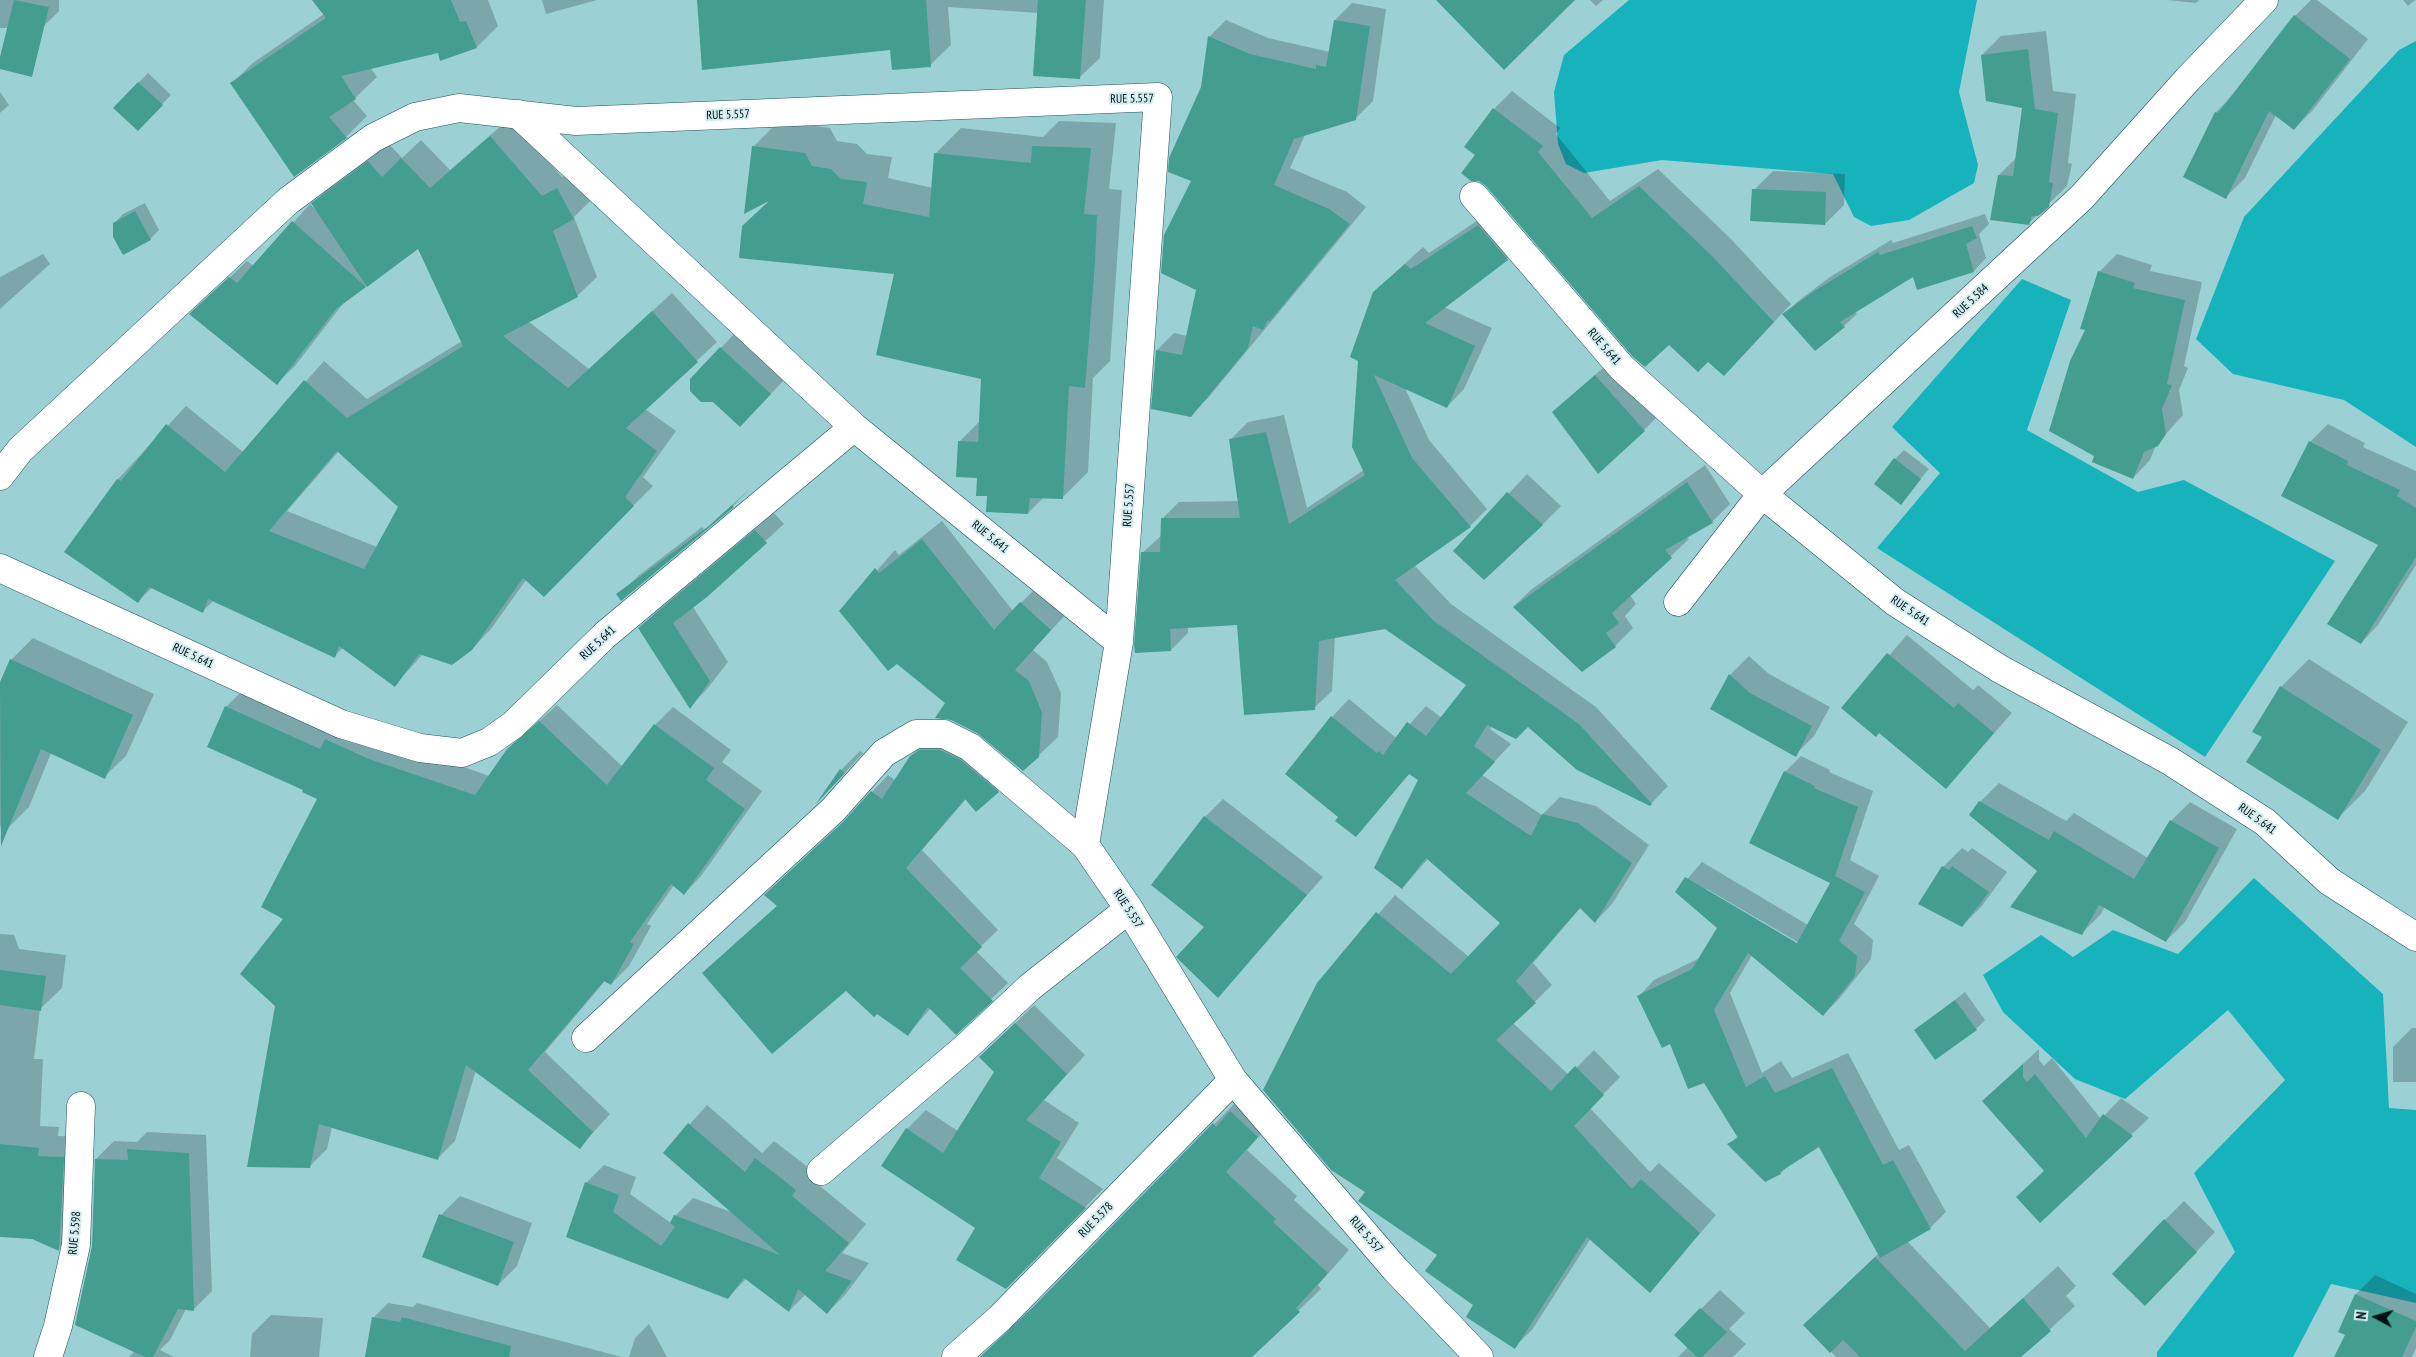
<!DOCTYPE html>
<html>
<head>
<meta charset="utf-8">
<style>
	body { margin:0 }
	#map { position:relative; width:2416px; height:1357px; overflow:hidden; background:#9bd1d5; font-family:"PT Sans Narrow",sans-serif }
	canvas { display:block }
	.north { position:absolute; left:2351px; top:1292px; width:50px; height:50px; -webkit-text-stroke:4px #d2ecee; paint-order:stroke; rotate:276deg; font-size:14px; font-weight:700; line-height:20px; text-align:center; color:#001214 }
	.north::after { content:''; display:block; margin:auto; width:18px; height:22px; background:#001214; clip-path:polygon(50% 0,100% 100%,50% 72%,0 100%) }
</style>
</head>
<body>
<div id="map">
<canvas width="2416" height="1357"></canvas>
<div class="north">N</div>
</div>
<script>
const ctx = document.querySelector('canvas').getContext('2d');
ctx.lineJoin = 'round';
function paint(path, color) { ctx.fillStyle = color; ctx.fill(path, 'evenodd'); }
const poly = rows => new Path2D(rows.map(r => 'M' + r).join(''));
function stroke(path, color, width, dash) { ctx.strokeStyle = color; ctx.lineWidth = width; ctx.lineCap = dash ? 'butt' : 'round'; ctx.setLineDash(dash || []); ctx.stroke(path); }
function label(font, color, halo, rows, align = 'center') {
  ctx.font = font + ' "PT Sans Narrow",sans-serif'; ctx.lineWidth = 4; ctx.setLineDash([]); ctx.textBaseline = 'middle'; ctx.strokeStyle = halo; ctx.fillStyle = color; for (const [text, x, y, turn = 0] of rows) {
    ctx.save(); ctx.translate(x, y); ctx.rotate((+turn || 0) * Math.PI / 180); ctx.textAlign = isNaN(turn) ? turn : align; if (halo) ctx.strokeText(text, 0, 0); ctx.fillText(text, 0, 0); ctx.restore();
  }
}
paint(poly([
	[1629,0,1977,0,1959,92,1978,165,1974,183,1909,220,1871,226,1854,217,1833,174,1662,160,1584,173,1566,164,1558,144,1554,92,1564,55],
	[2416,41,2416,447,2344,400,2233,374,2196,339,2244,217,2399,50],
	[2022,279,2071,300,2027,430,2138,492,2184,480,2335,561,2205,757,1877,548,1940,473,1892,427],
	[2254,878,2383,994,2389,1108,2416,1110,2416,1303,2331,1284,2293,1357,2157,1357,2157,1352,2235,1252,2194,1173,2285,1080,2228,1010,2125,1099,2075,1079,2003,1012,1983,975,2041,935,2073,957,2113,930,2178,954]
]), '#17b3bd');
paint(poly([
	[0,0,59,0,59,11,42,28,0,28],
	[314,0,488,0,498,26,477,47,438,51,370,67,377,77,353,100,367,116,346,137,232,83,254,62,324,14],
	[542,0,597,0,546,14],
	[699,0,1104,0,1100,58,1079,78,1039,13,948,7,951,45,930,65,892,48],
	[1590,0,1603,0,1596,6],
	[2167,0,2199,0,2196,3],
	[2311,0,2317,0,2368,39,2313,110,2294,129,2276,115,2245,178,2226,197,2216,112,2235,93,2295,16],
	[2403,0,2415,0,2408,6],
	[1352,3,1386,9,1373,101,1355,119,1305,135,1290,168,1347,192,1366,207,1208,398,1190,416,1157,350,1174,333,1187,336,1197,289,1192,181,1209,37,1226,20,1268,38,1330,52,1335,20],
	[2046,31,2053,91,2076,94,2068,163,2072,164,2067,186,2028,224,1999,175,2017,157,2024,107,1982,55,2001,36],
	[148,73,171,95,138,129,114,108],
	[1512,91,1560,128,1556,134,1610,201,1658,169,1731,239,1791,304,1742,356,1476,155,1494,109],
	[0,92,9,105,0,113],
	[510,118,562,177,577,169,593,198,574,217,597,277,577,296,528,321,589,369,672,293,717,342,645,409,676,431,643,477,653,486,544,595,526,580,491,629,471,650,423,654,395,685,343,648,334,656,214,600,202,612,153,587,138,601,66,552,118,479,186,406,243,452,324,361,367,399,462,341,418,248,345,301,295,366,277,383,209,297,247,261,254,266,310,204,315,209,313,204,332,184,388,143,402,158,421,140,450,170],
	[339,451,399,507,377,547,287,511],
	[779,121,830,128,837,141,857,144,867,154,892,157,888,178,933,188,936,153,961,128,1043,137,1059,121,1116,123,1109,189,1122,190,1110,361,1093,378,1088,472,1062,498,1044,497,1028,513,989,495,959,442,981,420,982,378,896,273,771,199,753,147],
	[1773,171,1845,174,1844,205,1825,224,1754,190],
	[145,203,159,230,150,239,114,224,123,214],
	[1496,208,1525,242,1507,259,1444,307,1492,328,1464,389,1447,407,1405,388,1429,440,1487,509,1470,526,1414,565,1451,604,1596,707,1668,786,1650,805,1529,725,1492,726,1490,729,1511,744,1482,775,1542,815,1560,797,1596,806,1649,845,1612,904,1595,922,1581,907,1533,963,1552,985,1513,1023,1569,1075,1594,1050,1620,1077,1590,1108,1650,1172,1659,1163,1716,1215,1650,1291,1591,1238,1532,1330,1514,1347,1475,1305,1439,1254,1366,1192,1318,983,1395,895,1469,957,1501,923,1428,859,1402,888,1420,779,1410,773,1355,835,1340,817,1286,773,1332,717,1349,699,1395,737,1399,736,1426,706,1442,718,1467,684,1386,628,1335,637,1332,691,1314,708,1238,624,1188,627,1188,633,1171,650,1142,553,1162,535,1162,519,1179,502,1239,501,1230,440,1248,422,1284,415,1307,508,1364,470,1374,292,1423,247,1429,253],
	[1985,214,1989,224,1979,234,1986,258,1974,271,1918,288,1914,275,1854,311,1857,314,1844,326,1784,315,1797,302,1830,277,1891,240,1893,243],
	[43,254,50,264,0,309,0,277],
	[2117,254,2152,265,2150,271,2202,282,2184,366,2188,368,2179,390,2183,415,2156,445,2150,460,2133,478,2096,455,2086,330,2099,272],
	[739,329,789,375,758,407,691,379],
	[1612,360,1659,415,1644,430,1553,412],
	[2328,424,2365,443,2363,447,2416,471,2416,565,2378,625,2361,643,2379,544,2310,442],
	[1904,450,1929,469,1900,503,1895,459],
	[1705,465,1730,504,1712,522,1686,536,1689,539,1630,595,1636,604,1625,616,1633,628,1615,646,1582,670,1514,606,1532,589],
	[1527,474,1561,506,1542,525,1455,551],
	[752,487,733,506,621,599,619,595,638,576,702,527,704,530],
	[774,513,784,524,693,607,728,662,707,689,690,707,640,628,658,610],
	[942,521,1013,611,1040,584,1069,611,1033,650,1047,662,1061,693,1058,737,1038,756,947,703,841,611,895,550,899,555],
	[1907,635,1973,690,1978,685,2012,713,1946,788,1879,731,1843,708],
	[33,638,154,694,126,756,104,777,51,753,29,807,7,829,0,826,0,685,11,660],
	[1749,656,1769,674,1830,707,1814,736,1795,755,1730,675],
	[2309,659,2408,722,2365,791,2338,818,2263,737,2281,687],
	[244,689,489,776,508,749,557,705,623,767,655,725,673,707,731,750,722,762,762,791,701,876,684,894,674,885,647,924,651,926,629,966,611,984,605,981,545,1052,610,1114,580,1147,476,1070,455,1141,438,1158,332,1127,327,1149,309,1167,277,1006,285,919,319,799,304,789,209,746,227,706],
	[928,739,1014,775,998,791,967,798,922,850,998,930,976,951,1008,983,956,1033,931,1008,908,1034,846,989,703,973,778,905,872,792,888,775,895,780,911,756],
	[860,751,863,753,834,785,841,770],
	[1801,756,1830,770,1829,772,1873,791,1850,860,1879,876,1854,924,1873,940,1871,959,1839,999,1823,1015,1752,955,1730,993,1762,1073,1781,1061,1792,1078,1848,1053,1899,1150,1909,1145,1946,1212,1930,1228,1907,1241,1990,1328,2058,1266,2076,1286,2066,1296,2075,1306,2020,1357,1836,1357,1805,1325,1879,1253,1820,1145,1788,1166,1781,1173,1765,1181,1729,1144,1738,1136,1704,1081,1671,1042,1639,996,1654,980,1700,958,1719,928,1676,892,1702,862,1808,925,1832,882,1785,772],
	[1705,888,1803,945,1802,948,1710,893],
	[1999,783,2066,821,2074,813,2148,858,2171,821,2190,802,2237,829,2185,922,2166,941,2105,906,2101,914,2082,933,2039,871,1980,802],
	[1223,799,1323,877,1218,996,1206,927,1152,885,1205,817],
	[1962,848,1968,852,1972,848,2007,872,1981,907,1962,926,1943,867],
	[0,934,14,935,19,949,66,955,62,988,40,1009,34,1059,43,1059,40,1126,59,1127,58,1136,84,1137,79,1229,58,1249,32,1238,0,1235],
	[1965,992,1985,1020,1976,1029,1916,1030],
	[1034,1005,1085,1055,1044,1100,1079,1123,1057,1158,1103,1189,1006,1288,977,1227,907,1129,926,1110,958,1131,996,1072,980,1057],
	[2412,1028,2416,1028,2416,1082,2393,1082,2393,1047],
	[2039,1049,2039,1060,2044,1066,2052,1058,2101,1119,2121,1098,2149,1118,2040,1221,2035,1180,2045,1170,1983,1101],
	[1236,1102,1279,1114,1247,1150,1297,1196,1294,1200,1349,1250,1318,1285,1321,1289,1250,1357,1007,1357,1051,1291],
	[707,1105,762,1153,774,1141,813,1171,809,1177,866,1224,842,1253,869,1263,845,1295,827,1313,806,1294,789,1311,746,1279,728,1297,567,1237,586,1183,604,1165,636,1177,630,1194,671,1223,675,1216,693,1198,734,1213,664,1153],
	[147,1132,206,1135,212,1291,194,1309,186,1309,170,1340,160,1350,174,1357,129,1357,135,1351,93,1246,96,1159,114,1141,137,1142],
	[460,1196,532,1223,517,1266,498,1285,441,1215],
	[2184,1201,2215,1232,2164,1286,2165,1220],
	[2375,1275,2416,1294,2416,1348,2412,1357,2336,1357,2347,1335,2340,1332,2356,1294],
	[1720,1290,1745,1313,1729,1329,1746,1344,1733,1357,1678,1357,1688,1347,1675,1335],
	[388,1303,413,1307,417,1303,622,1357,367,1357,374,1317],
	[271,1315,323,1318,319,1357,250,1357,252,1334],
	[649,1324,667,1357,629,1357,635,1338]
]), '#0003');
paint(poly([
	[14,0,49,7,32,77,0,69,0,57],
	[312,0,451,0,460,22,466,21,477,48,440,61,438,53,341,76,356,99,329,117,347,138,294,177,230,83,326,18],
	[697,0,926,0,931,67,892,70,890,50,702,70],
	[1038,0,1086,0,1080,79,1033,76],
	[1436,0,1575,0,1504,70],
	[2294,15,2350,59,2294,130,2269,111,2226,199,2183,177,2215,112,2218,113],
	[1334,20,1370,26,1356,120,1294,139,1274,185,1329,209,1350,224,1270,321,1268,320,1263,330,1253,326,1248,348,1191,417,1151,409,1156,350,1182,355,1196,290,1161,273,1164,235,1191,181,1168,172,1169,158,1201,87,1208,36,1250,54,1316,69,1316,65,1326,67],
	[2028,49,2035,109,2058,113,2049,182,2053,183,2049,207,2038,216,2032,216,2029,225,1990,220,1998,175,2013,176,2022,108,1986,101,1981,55],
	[138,82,163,105,138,131,113,108],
	[1493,108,1543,146,1538,152,1592,218,1639,186,1713,257,1774,322,1724,376,1708,362,1698,372,1669,345,1645,367,1633,357,1486,186,1479,181,1471,181,1461,173,1475,155,1464,147],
	[490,136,542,196,557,188,574,219,553,231,578,297,503,336,568,388,652,311,698,362,626,428,657,451,625,497,634,506,544,597,523,578,472,650,452,665,419,654,395,687,339,646,335,658,208,599,203,613,149,587,138,603,64,552,117,479,121,481,166,424,225,472,304,380,347,418,463,346,418,249,367,287,311,203,368,161,382,177,401,158,430,188],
	[337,451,398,507,364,569,269,531],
	[752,146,805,153,812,166,831,169,841,179,867,182,863,204,929,217,934,153,1031,163,1032,146,1091,148,1084,214,1097,215,1095,263,1085,388,1069,386,1063,499,1030,498,1028,514,986,512,987,496,976,496,977,478,956,477,958,441,978,442,981,379,876,355,894,274,739,258,742,226,769,201,744,214],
	[1752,189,1826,192,1825,225,1750,221],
	[135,211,151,240,123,255,113,237,113,223],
	[292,221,366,287,336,309,277,385,189,314,229,277,237,283],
	[1478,225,1508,260,1425,323,1475,346,1447,408,1374,375,1412,458,1471,527,1395,580,1434,621,1579,724,1652,804,1650,806,1577,770,1528,727,1516,739,1487,725,1474,746,1495,762,1466,793,1531,836,1542,814,1578,823,1632,863,1595,923,1580,908,1516,981,1536,1003,1496,1040,1551,1091,1575,1066,1604,1095,1574,1126,1632,1189,1641,1179,1700,1233,1650,1293,1587,1237,1515,1349,1466,1317,1473,1305,1425,1271,1437,1255,1358,1201,1365,1192,1331,1170,1263,1090,1317,983,1376,912,1451,974,1500,923,1426,858,1402,889,1374,868,1418,780,1409,774,1356,837,1335,821,1338,817,1285,774,1331,716,1377,753,1379,751,1383,755,1407,722,1426,736,1466,685,1385,629,1319,641,1315,710,1244,715,1237,625,1170,629,1171,651,1135,653,1134,645,1141,552,1160,552,1161,518,1240,518,1229,439,1266,432,1289,524,1365,475,1352,447,1358,361,1350,357,1373,292,1405,264,1411,269],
	[1972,226,1977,238,1966,244,1974,272,1917,290,1913,277,1840,322,1845,327,1815,351,1782,314,1816,290,1878,252,1880,255],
	[2098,271,2135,283,2133,288,2185,300,2167,384,2172,385,2162,409,2166,434,2158,446,2144,452,2133,479,2092,462,2094,456,2049,431,2070,361,2085,330,2080,329],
	[720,347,771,394,740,427,713,402,701,402,690,391,690,379],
	[1595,375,1645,431,1598,474,1552,412],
	[2309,441,2348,461,2347,465,2400,490,2397,496,2416,508,2416,557,2361,644,2327,624,2378,545,2281,496],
	[1894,458,1921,479,1901,505,1874,484],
	[1687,482,1713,523,1665,550,1672,558,1612,613,1619,623,1606,633,1616,647,1582,672,1513,607],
	[1507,492,1543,525,1484,580,1453,551],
	[732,505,734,507,621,601,616,594,709,526],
	[755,530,767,543,707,597,673,623,710,681,690,709,638,628],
	[922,539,994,630,1020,602,1051,630,1015,670,1029,681,1042,713,1039,757,1023,771,977,733,951,720,935,718,945,703,897,664,888,671,839,611,875,568,879,573],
	[1887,653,1954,708,1958,703,1994,733,1946,789,1879,733,1876,737,1841,708],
	[10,659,133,715,105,779,41,749,1,846,0,682],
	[1729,674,1750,693,1812,726,1796,757,1710,709],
	[2280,686,2381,750,2338,820,2246,762,2262,737,2252,732],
	[225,706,320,749,325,739,369,759,475,795,507,749,539,721,607,785,654,724,714,768,706,780,745,809,684,895,671,884,630,942,634,944,611,985,604,981,528,1070,593,1132,580,1149,466,1065,438,1160,319,1124,310,1168,247,1167,275,1006,240,974,283,919,261,907,317,799,302,792,303,790,207,747],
	[920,750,940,750,961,760,999,792,976,812,965,799,906,868,982,947,960,968,993,1001,956,1035,928,1007,908,1036,877,1014,874,1017,846,991,772,1054,702,973,777,906,764,895,844,821,871,791,882,799,910,756],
	[840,769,845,773,815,805],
	[1784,771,1815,786,1814,788,1858,807,1835,876,1865,892,1839,941,1857,956,1855,976,1823,1016,1748,953,1714,1010,1746,1087,1765,1076,1775,1093,1832,1068,1883,1165,1893,1160,1931,1229,1880,1258,1819,1147,1780,1172,1781,1174,1765,1182,1727,1144,1738,1138,1704,1083,1688,1089,1670,1044,1662,1048,1637,996,1692,969,1717,928,1675,892,1685,877,1797,943,1830,883,1749,843],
	[1979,801,2049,840,2054,831,2134,879,2170,820,2219,848,2166,942,2099,905,2082,935,2010,907,2037,871,1969,815],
	[1204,816,1307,895,1218,998,1176,957,1204,927,1151,885],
	[1942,866,1949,870,1952,866,1989,892,1962,927,1918,904],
	[0,970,46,976,41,1011,0,1005],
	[1955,1000,1977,1030,1935,1060,1914,1030],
	[1015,1023,1067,1074,1026,1120,1061,1142,1039,1178,1086,1208,1006,1289,956,1260,975,1228,881,1166,906,1128,943,1153,994,1072,979,1057],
	[2023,1064,2023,1077,2027,1082,2035,1074,2086,1138,2103,1114,2133,1136,2040,1223,2016,1197,2044,1171,1982,1101],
	[1230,1111,1258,1137,1226,1172,1276,1219,1273,1222,1328,1273,1296,1308,1300,1312,1252,1357,980,1357,1034,1306,1213,1123,1216,1127],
	[688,1123,745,1172,755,1158,796,1190,792,1196,849,1243,825,1271,852,1281,827,1314,798,1289,789,1312,744,1278,728,1299,566,1237,585,1182,619,1195,613,1212,661,1246,675,1227,670,1223,674,1215,780,1255,663,1153],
	[0,1144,39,1148,38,1156,64,1157,59,1251,32,1239,0,1237],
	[127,1149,189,1153,194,1311,178,1309,153,1357,145,1357,75,1325,92,1246,95,1159,128,1160],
	[439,1214,514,1242,498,1286,422,1257],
	[2164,1219,2197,1252,2145,1306,2112,1274],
	[1875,1257,1965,1351,2023,1298,2051,1331,2021,1357,1860,1357,1843,1340,1830,1353,1803,1325],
	[2355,1294,2416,1321,2416,1327,2402,1357,2334,1357,2345,1335,2338,1332],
	[1700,1308,1727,1332,1702,1357,1697,1357,1674,1335],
	[372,1317,400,1322,402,1317,511,1346,509,1357,365,1357]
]), '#439e90');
const street = poly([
	[518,114,854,427],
	[1474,196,1622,368,1762,494,1895,602,2000,669,2170,761,2265,822,2329,881,2416,937],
	[0,476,20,450,288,201,373,138,415,117,459,108,576,121,1158,97,1119,642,1085,845,1129,909,1233,1080,1395,1269,1479,1357],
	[0,568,341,724,420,748,462,753,489,742,513,725,605,635,854,427,1119,642],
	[1678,602,1762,494,2082,197,2188,79,2264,0],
	[586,1038,833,810,884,753,916,734,944,734,970,747,1085,845],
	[821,1171,965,1048,1030,987,1129,909],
	[48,1357,58,1326,76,1245,81,1106],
	[956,1357,1000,1318,1233,1080]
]);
stroke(street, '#1e5357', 29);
stroke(street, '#fff', 28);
label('12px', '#001214', '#d2ecee', [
	["RUE 5.557",1132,99,-1],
	["RUE 5.557",728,115,-2],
	["RUE 5.584",1971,301,-43],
	["RUE 5.641",1604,347,49],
	["RUE 5.557",1129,505,-86],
	["RUE 5.641",990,537,39],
	["RUE 5.641",1910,611,34],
	["RUE 5.641",598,643,-43],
	["RUE 5.641",193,656,25],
	["RUE 5.641",2257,819,36],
	["RUE 5.557",1128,909,57],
	["RUE 5.578",1096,1220,-46],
	["RUE 5.598",75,1233,-85],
	["RUE 5.557",1366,1235,49]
]);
</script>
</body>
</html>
